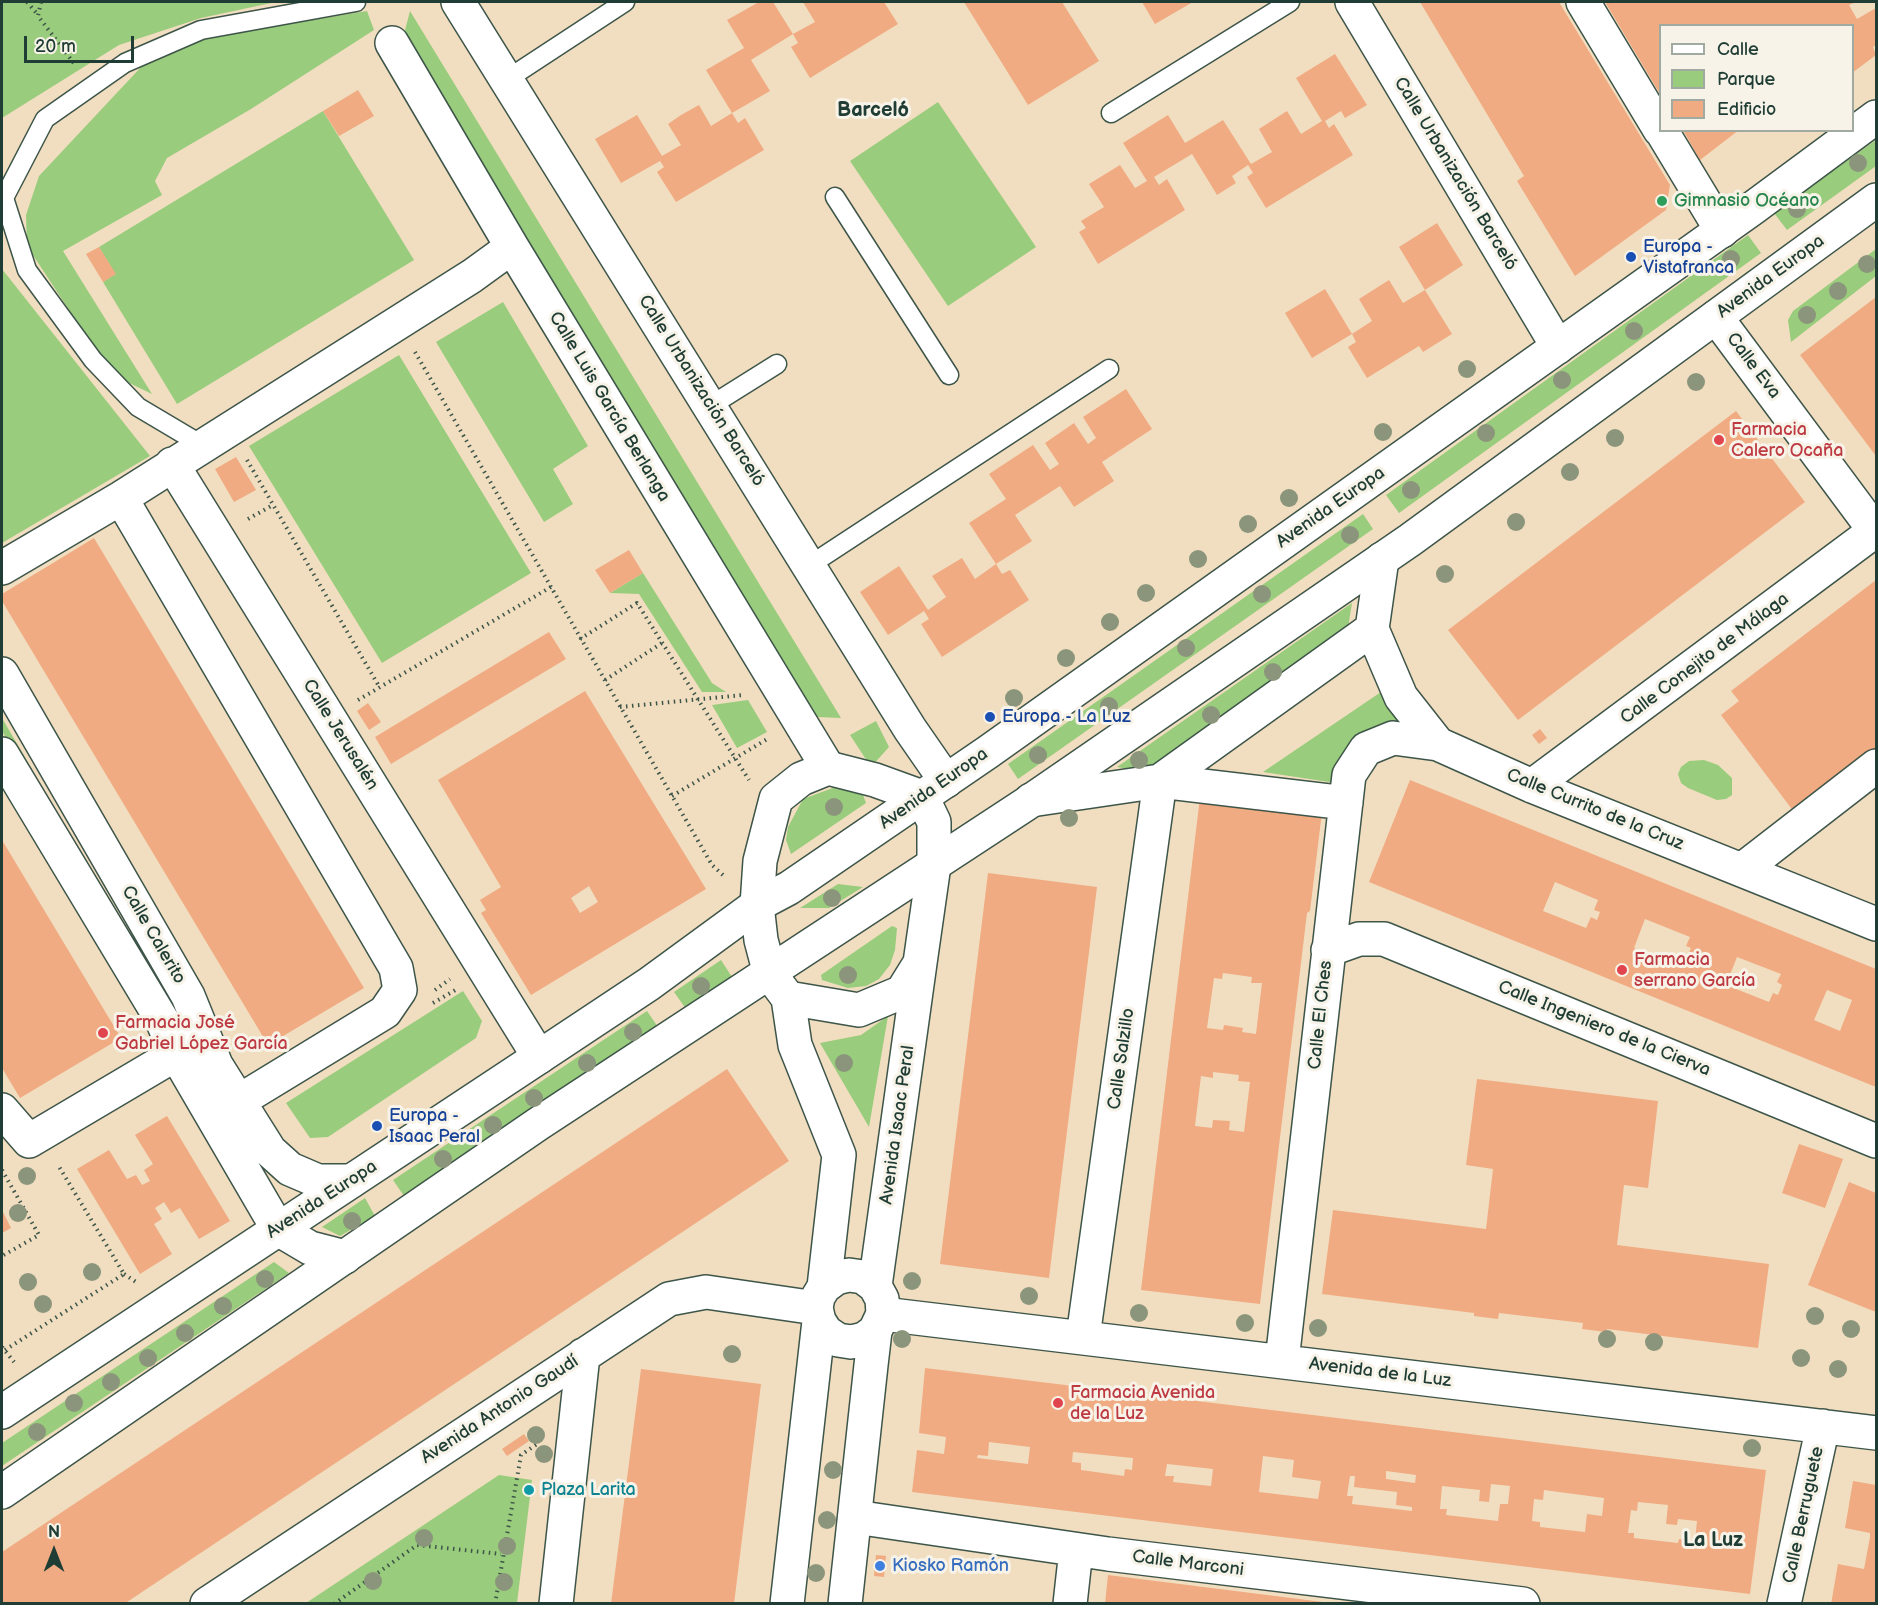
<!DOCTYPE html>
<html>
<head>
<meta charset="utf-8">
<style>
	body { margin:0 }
	#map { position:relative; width:1878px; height:1605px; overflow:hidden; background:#f1dec0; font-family:"Balsamiq Sans",sans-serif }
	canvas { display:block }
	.frame { position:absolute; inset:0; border:3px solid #1f3d34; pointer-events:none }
	.legend { position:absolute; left:1659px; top:24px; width:195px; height:108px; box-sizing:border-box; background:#f7f3e8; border:2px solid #a1aaa0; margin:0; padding:8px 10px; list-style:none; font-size:18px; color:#1f3d34 }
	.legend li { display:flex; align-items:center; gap:12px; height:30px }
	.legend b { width:30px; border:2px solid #a1aaa0 }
	.north { position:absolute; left:24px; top:1521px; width:60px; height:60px; -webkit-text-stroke:4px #f7f3e8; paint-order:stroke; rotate:0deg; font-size:16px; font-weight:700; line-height:24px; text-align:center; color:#1f3d34 }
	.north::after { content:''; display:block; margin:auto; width:21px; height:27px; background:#1f3d34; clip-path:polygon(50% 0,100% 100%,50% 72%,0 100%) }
	.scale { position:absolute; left:24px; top:36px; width:110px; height:27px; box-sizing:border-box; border:3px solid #1f3d34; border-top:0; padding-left:8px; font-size:18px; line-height:21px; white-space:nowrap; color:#1f3d34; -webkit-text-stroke:4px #f7f3e8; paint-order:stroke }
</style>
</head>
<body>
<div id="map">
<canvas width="1878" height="1605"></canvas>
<div class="frame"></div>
<ul class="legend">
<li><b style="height:8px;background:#fff"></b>Calle</li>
<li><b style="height:16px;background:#99cc7c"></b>Parque</li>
<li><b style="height:16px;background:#f0ab82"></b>Edificio</li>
</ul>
<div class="north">N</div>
<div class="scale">20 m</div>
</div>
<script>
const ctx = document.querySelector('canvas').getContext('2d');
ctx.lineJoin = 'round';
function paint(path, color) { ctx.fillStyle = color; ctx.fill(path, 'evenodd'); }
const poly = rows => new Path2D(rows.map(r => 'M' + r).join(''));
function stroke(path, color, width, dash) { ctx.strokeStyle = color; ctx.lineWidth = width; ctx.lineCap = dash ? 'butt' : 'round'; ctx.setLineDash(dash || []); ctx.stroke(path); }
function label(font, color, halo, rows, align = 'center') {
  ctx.font = font + ' "Balsamiq Sans",sans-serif'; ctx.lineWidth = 6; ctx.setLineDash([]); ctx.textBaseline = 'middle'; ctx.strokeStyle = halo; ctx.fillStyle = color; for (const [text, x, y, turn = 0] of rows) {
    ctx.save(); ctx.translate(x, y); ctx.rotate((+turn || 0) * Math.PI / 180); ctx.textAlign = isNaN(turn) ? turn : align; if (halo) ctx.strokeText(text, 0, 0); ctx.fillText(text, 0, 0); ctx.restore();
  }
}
paint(poly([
	[2,2,276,2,201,18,119,45,2,118],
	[367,11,374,30,251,109,167,158,155,181,162,195,63,251,152,394,121,379,98,354,27,246,26,215,39,176,142,66,203,38],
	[410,11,841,718,817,717,403,38],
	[938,102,1036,247,948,306,850,161],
	[323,111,414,260,177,404,103,282,115,274,99,247],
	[1876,140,1876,166,1787,230,1774,213],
	[1748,235,1761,253,1399,513,1386,495],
	[1876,249,1876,276,1791,342,1788,320,1793,311],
	[2,269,150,456,2,543],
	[503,302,588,446,553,469,573,504,544,522,436,342],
	[399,355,531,573,382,663,249,446],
	[1363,514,1373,529,1018,779,1008,764],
	[643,573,712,683,726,692,702,692,639,594,610,593],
	[1352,603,1347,634,1159,767,1139,771,1117,767],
	[1381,692,1405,731,1336,783,1263,772],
	[748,700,767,732,737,748,712,705],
	[2,718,33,771,27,775,2,731],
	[876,721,889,747,871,767,850,735],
	[1704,760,1718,765,1732,778,1732,795,1726,799,1717,800,1688,788,1681,783,1678,774,1681,767,1689,761],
	[838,786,863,795,866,803,791,854,786,840,788,827,803,799],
	[838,884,863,887,829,908,800,908],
	[892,926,897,928,895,950,890,965,879,979,866,986,848,988,822,980,821,975],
	[721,960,732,977,686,1009,674,992],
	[463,991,482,1021,476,1038,328,1137,310,1138,286,1103],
	[647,1011,658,1027,404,1196,393,1180],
	[888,1016,869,1127,820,1043,861,1035],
	[365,1198,375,1216,340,1236,322,1227],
	[274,1262,289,1273,2,1466,2,1443],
	[499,1475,532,1480,517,1603,306,1603]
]), '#99cc7c');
paint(poly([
	[759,2,773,2,793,34,751,60,770,91,732,113,738,123,745,118,764,150,676,202,657,172,664,167,660,161,621,183,595,139,637,115,662,156,681,145,668,124,681,115,699,105,711,126,732,113,706,70,744,48,727,20],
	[803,2,884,2,898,24,810,78,791,47,798,43,793,34,815,22],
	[964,2,1062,2,1099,61,1028,105],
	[1142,2,1193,2,1155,24],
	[1420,2,1559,2,1670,185,1666,210,1575,276,1517,181,1524,176],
	[1605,2,1856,2,1849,5,1857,19,1876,8,1876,45,1873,47,1876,55,1852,73,1852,26,1660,26,1660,94],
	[1335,54,1367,105,1345,118,1341,111,1325,121,1329,128,1334,124,1353,155,1266,208,1247,177,1253,173,1248,165,1232,176,1236,183,1217,195,1192,154,1154,177,1159,185,1167,179,1185,210,1098,264,1079,232,1086,228,1081,221,1104,207,1089,184,1120,165,1135,188,1147,181,1123,143,1168,115,1185,143,1223,120,1251,164,1272,152,1259,129,1287,111,1301,134,1322,121,1296,78],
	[358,90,374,116,339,136,323,111],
	[1683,130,1739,130,1700,160],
	[1437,223,1463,265,1425,290,1452,334,1423,352,1419,346,1367,378,1348,347,1356,342,1352,334,1312,358,1285,313,1325,289,1352,334,1372,321,1359,299,1389,280,1403,303,1425,290,1399,247],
	[99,247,116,274,103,282,86,254],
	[1876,297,1876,456,1800,355],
	[1126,389,1152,429,1102,462,1114,481,1074,507,1060,486,1015,515,1032,541,996,564,969,523,1006,499,989,474,1033,445,1050,470,1059,464,1045,443,1074,423,1088,444,1096,438,1083,417],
	[1736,411,1805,502,1518,720,1448,630],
	[236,457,256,490,234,502,215,469],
	[94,538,364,988,268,1045,2,601,2,594],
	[629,550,643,573,610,593,595,570],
	[962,558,975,579,996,564,1002,574,1010,570,1029,600,942,657,921,624,929,619,924,611,888,635,860,592,899,566,928,610,946,597,932,576],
	[1876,580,1876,749,1794,812,1721,715,1739,701,1731,691],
	[549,632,566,659,391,764,375,737],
	[585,691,706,889,531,995,481,913,486,910,480,900,501,887,438,780],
	[589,886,598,902,580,913,571,898],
	[368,703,381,722,369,730,357,711],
	[1540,729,1547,738,1539,744,1532,735],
	[1410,780,1876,969,1876,1087,1369,882],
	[1555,882,1598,900,1594,910,1600,912,1597,920,1591,917,1586,928,1543,911],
	[1645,919,1690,937,1686,946,1691,948,1687,957,1682,955,1677,965,1634,948],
	[1737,957,1781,974,1777,982,1782,985,1778,995,1773,993,1769,1002,1726,985],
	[1827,990,1852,1000,1840,1031,1814,1020],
	[1200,797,1322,812,1310,911,1307,913,1260,1304,1141,1290],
	[1223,973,1252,977,1251,983,1262,983,1256,1034,1242,1032,1243,1028,1224,1025,1223,1030,1207,1028,1214,978,1222,979],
	[1213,1072,1239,1075,1238,1081,1250,1082,1244,1132,1229,1130,1230,1121,1213,1120,1212,1128,1195,1126,1201,1076,1213,1078],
	[2,840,121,1038,20,1098,2,1068],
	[988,873,1097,887,1049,1278,940,1264],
	[727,1069,789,1161,124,1604,2,1604,2,1552],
	[1477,1079,1658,1101,1648,1188,1624,1185,1617,1245,1769,1264,1758,1348,1607,1329,1606,1332,1582,1329,1583,1323,1499,1313,1498,1319,1474,1316,1474,1313,1322,1294,1333,1210,1486,1229,1493,1169,1466,1165],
	[167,1116,230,1221,199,1239,180,1208,171,1213,164,1202,155,1208,162,1219,154,1224,172,1254,140,1274,77,1169,109,1150,127,1179,136,1175,142,1185,150,1181,144,1170,153,1164,135,1135],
	[1799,1144,1843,1159,1825,1208,1782,1193],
	[1849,1182,1876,1193,1876,1312,1808,1285],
	[2,1210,11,1228,2,1233],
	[925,1368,1766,1470,1750,1594,912,1492,917,1450,944,1454,946,1437,919,1433],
	[989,1442,1030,1447,1028,1464,977,1458,978,1455,988,1456],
	[1073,1452,1133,1458,1132,1470,1125,1469,1124,1476,1081,1470,1081,1463,1072,1462],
	[1263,1456,1294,1460,1292,1477,1321,1481,1318,1499,1259,1492],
	[1167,1464,1213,1469,1211,1486,1173,1482,1174,1476,1165,1476],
	[1386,1471,1416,1475,1415,1483,1386,1479],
	[1350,1476,1355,1476,1354,1487,1397,1492,1396,1505,1412,1507,1412,1511,1352,1504,1353,1496,1347,1496],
	[1491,1484,1510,1486,1508,1504,1500,1504,1498,1521,1446,1515,1447,1509,1440,1509,1442,1486,1480,1490,1479,1501,1489,1502],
	[1544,1490,1604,1498,1602,1516,1587,1514,1585,1532,1540,1527,1540,1522,1532,1521,1534,1499,1543,1500],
	[1638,1502,1668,1505,1666,1524,1677,1525,1678,1519,1697,1521,1695,1541,1679,1539,1678,1543,1634,1538,1634,1533,1628,1533,1631,1510,1637,1511],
	[641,1369,761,1384,734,1604,611,1604],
	[524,1434,529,1441,507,1456,502,1449],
	[1853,1481,1876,1485,1876,1604,1831,1604,1838,1564,1864,1569,1870,1537,1870,1533,1845,1528],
	[876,1555,886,1556,884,1577,874,1576],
	[1108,1575,1323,1602,1323,1604,1105,1604]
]), '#f0ab82');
const service = poly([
	[506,80,625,2],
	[1111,113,1290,2],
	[835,197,949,375],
	[710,406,777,364],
	[202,445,138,407,93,360,27,270,4,198,45,119,125,63,201,30,356,2],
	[810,565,1109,369]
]);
const minor = poly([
	[458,2,910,729,946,781],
	[1352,2,1558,347],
	[1583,2,1660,130],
	[392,43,512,247,828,768],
	[1661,130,1722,231],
	[1716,317,1875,531],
	[172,464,539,1057],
	[121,498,396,968,400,990,385,1012,239,1101],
	[2,568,121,498,472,276,512,247],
	[1372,629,1401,697,1438,744,1532,786,1876,924],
	[2,674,188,996,216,1065,270,1151,290,1169,318,1181,351,1181],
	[2,754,162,1020,176,1054,278,1229,310,1248,345,1257],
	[1160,781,1372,629,1382,559],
	[1532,786,1876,530],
	[1031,800,1160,781,1346,803],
	[1743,869,1876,766],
	[1328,950,1359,939,1384,939,1876,1141],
	[2,1110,29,1141,176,1054],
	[883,1314,1876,1433],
	[1083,1337,1160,781],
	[1282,1361,1349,775,1366,749,1393,738,1438,744],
	[855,1517,1108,1554,1523,1604],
	[207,1604,669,1299,706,1292,816,1308],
	[556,1604,583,1355],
	[1070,1604,1076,1550],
	[1784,1604,1823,1426]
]);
const tertiary = poly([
	[788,998,795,1045,839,1155,824,1287],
	[875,1286,920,963,934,865,934,822,922,797,875,780,828,768,801,779,776,799,760,861,757,905,761,940,770,974,788,998,859,1010,902,992,920,963],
	[787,1604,819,1321],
	[845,1604,871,1365,875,1331,883,1314,882,1299,875,1286,863,1277,849,1275,836,1278,824,1287,818,1297,816,1308,819,1321,826,1332,838,1340,851,1342,864,1339,875,1331]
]);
const secondary = poly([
	[2,1412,539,1057,649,984,757,905,789,888,988,752,1753,208,1876,117],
	[2,1492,538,1124,1026,804,1410,540,1876,200]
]);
stroke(service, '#3e5549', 21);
stroke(minor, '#3e5549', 36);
stroke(tertiary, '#3e5549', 36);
stroke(secondary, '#3e5549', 36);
stroke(poly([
	[27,2,38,15],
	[41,2,38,16,76,66],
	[415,352,712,865,723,875],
	[247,460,380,688],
	[248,519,273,505],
	[580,639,637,603,749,780],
	[605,680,662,643],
	[358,700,551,587],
	[620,707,743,695],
	[672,796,769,738],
	[435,990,450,979],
	[433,1003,457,989],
	[2,1170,39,1235,2,1256],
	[124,1274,136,1282],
	[2,1347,14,1362],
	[5,1350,124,1274,58,1165],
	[334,1604,417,1545,501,1554],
	[495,1604,521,1455,537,1444]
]), '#3e5549', 4, [1.5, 4.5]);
stroke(service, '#fff', 18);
stroke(minor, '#fff', 33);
stroke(tertiary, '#fff', 33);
stroke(secondary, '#fff', 33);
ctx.fillStyle = '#8b957b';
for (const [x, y] of [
	[1858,163],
	[1797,209],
	[1731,259],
	[1867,264],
	[1838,291],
	[1807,315],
	[1634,331],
	[1467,369],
	[1562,380],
	[1696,382],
	[1383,432],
	[1486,433],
	[1615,438],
	[1570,472],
	[1411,490],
	[1289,498],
	[1516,522],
	[1248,524],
	[1350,535],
	[1198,559],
	[1445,574],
	[1146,593],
	[1262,594],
	[1110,622],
	[1186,648],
	[1066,658],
	[1273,672],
	[1014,698],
	[1109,706],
	[1211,715],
	[1038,755],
	[1139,760],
	[834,807],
	[1069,818],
	[832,898],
	[848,975],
	[701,986],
	[633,1032],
	[587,1063],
	[844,1063],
	[534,1098],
	[493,1125],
	[443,1159],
	[27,1176],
	[18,1213],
	[352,1221],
	[92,1272],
	[265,1279],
	[912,1281],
	[28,1282],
	[1029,1296],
	[43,1304],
	[223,1306],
	[1139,1313],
	[1815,1316],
	[1245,1323],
	[1318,1328],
	[1851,1329],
	[185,1333],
	[902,1339],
	[1607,1339],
	[1654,1342],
	[732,1354],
	[148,1358],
	[1801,1358],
	[1838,1369],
	[111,1382],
	[74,1403],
	[37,1432],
	[536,1435],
	[1752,1448],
	[544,1454],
	[833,1470],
	[827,1520],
	[424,1538],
	[507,1546],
	[816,1573],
	[373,1581],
	[504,1582]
]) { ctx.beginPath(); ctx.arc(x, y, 9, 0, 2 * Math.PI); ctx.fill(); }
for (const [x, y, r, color] of [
	[1662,201,6,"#2e9e5b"],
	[1631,257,6,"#1a4fb4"],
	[1719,440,6,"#e0444e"],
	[990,717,6,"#1a4fb4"],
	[1622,970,6,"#e0444e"],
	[103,1033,6,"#e0444e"],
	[377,1126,6,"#1a4fb4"],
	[1058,1403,6,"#e0444e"],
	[529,1490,6,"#0f9aa8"],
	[880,1566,6,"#3f7fe0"]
]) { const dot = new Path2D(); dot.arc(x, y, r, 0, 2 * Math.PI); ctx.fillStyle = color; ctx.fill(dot); stroke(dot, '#f7f3e8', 2); }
label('18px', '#1f3d34', '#f7f3e8', [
	["Calle Urbanización Barceló",1455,174,59],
	["Avenida Europa",1771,277,-36],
	["Calle Eva",1753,366,53],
	["Calle Urbanización Barceló",701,391,58],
	["Calle Luis García Berlanga",609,407,59],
	["Avenida Europa",1331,508,-35],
	["Calle Conejito de Málaga",1705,659,-37],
	["Calle Jerusalén",340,735,58],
	["Avenida Europa",934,789,-35],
	["Calle Currito de la Cruz",1595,810,22],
	["Calle Calerito",153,935,60],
	["Calle El Ches",1321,1015,-84],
	["Calle Ingeniero de la Cierva",1604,1029,22],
	["Calle Salzillo",1122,1059,-82],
	["Avenida Isaac Peral",898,1125,-82],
	["Avenida Europa",322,1200,-33],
	["Avenida de la Luz",1380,1373,7],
	["Avenida Antonio Gaudí",500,1410,-33],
	["Calle Berruguete",1804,1515,-78],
	["Calle Marconi",1188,1564,7]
]);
label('18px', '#27864d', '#f7f3e8', [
	["Gimnasio Océano",1674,201]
], 'left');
label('18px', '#164399', '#f7f3e8', [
	["Europa -",1643,247],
	["Vistafranca",1643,268],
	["Europa - La Luz",1002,717],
	["Europa -",389,1116],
	["Isaac Peral",389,1137]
], 'left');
label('18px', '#be3a42', '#f7f3e8', [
	["Farmacia",1731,430],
	["Calero Ocaña",1731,451],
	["Farmacia",1634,960],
	["serrano García",1634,981],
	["Farmacia José",115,1023],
	["Gabriel López García",115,1044],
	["Farmacia Avenida",1070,1393],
	["de la Luz",1070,1414]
], 'left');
label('18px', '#0d838f', '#f7f3e8', [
	["Plaza Larita",541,1490]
], 'left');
label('18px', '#366cbe', '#f7f3e8', [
	["Kiosko Ramón",892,1566]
], 'left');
label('bold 20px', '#1f3d34', '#f7f3e8', [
	["Barceló",873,111],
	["La Luz",1713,1541]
]);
</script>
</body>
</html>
